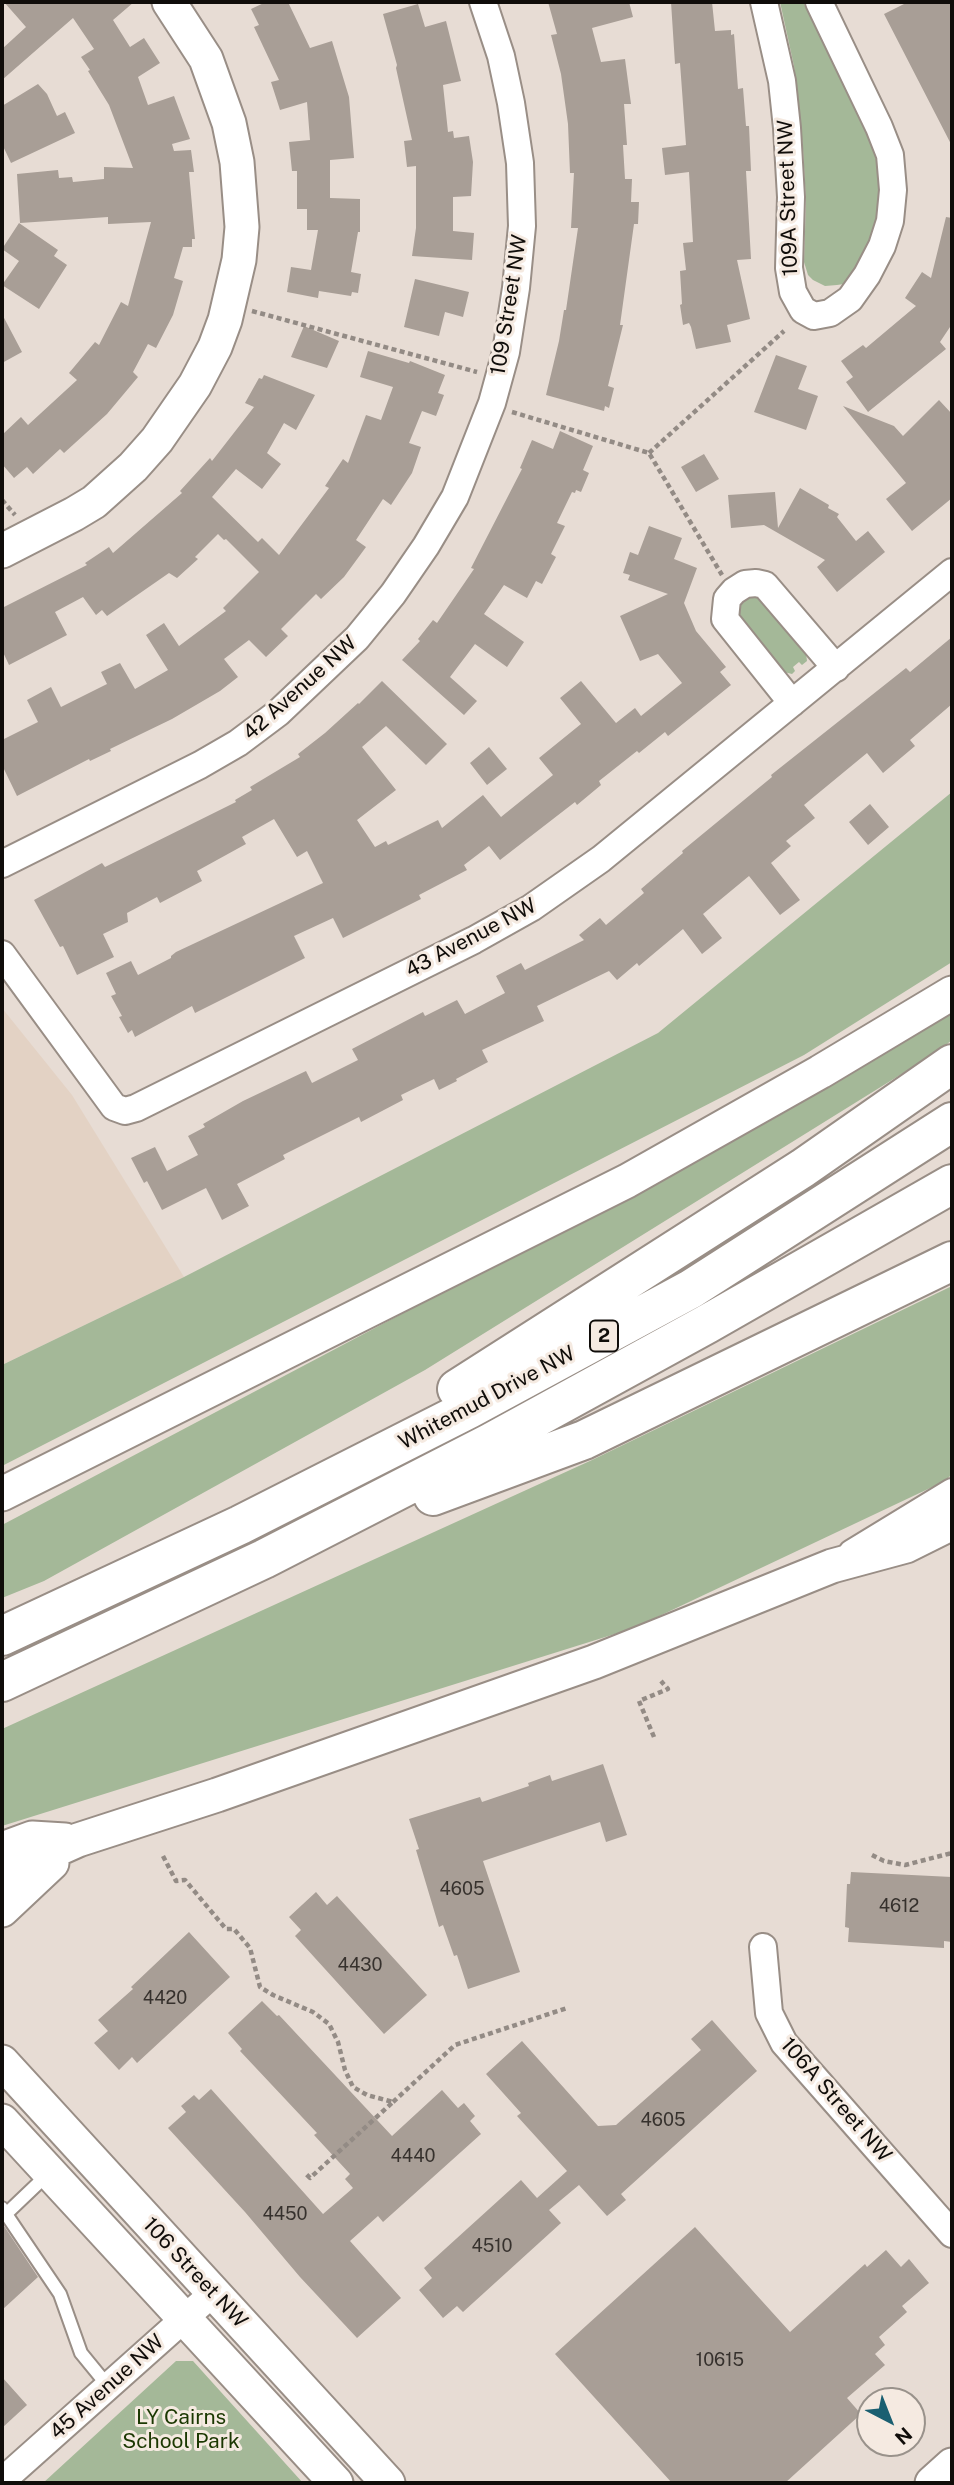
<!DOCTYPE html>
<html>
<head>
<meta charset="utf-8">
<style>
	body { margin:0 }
	#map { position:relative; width:954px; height:2485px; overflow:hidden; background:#e7dcd4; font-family:"Public Sans",sans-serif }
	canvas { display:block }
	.frame { position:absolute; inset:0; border:4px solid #100d0a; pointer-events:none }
	.north { position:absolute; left:856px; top:2387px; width:70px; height:70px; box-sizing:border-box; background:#f5eae1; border:2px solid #99928b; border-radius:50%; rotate:138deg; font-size:19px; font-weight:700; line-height:28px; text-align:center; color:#100d0a }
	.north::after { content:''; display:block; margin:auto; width:24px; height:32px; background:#1a5f71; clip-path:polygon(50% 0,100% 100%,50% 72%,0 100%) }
</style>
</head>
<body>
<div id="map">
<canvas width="954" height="2485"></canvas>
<div class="frame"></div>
<div class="north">N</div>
</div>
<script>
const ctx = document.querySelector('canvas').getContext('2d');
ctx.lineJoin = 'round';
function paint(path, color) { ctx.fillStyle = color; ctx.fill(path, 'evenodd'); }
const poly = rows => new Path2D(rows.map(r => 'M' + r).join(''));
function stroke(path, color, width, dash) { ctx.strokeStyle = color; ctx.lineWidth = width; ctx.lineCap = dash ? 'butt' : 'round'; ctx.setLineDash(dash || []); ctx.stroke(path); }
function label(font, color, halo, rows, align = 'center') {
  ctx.font = font + ' "Public Sans",sans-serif'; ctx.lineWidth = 6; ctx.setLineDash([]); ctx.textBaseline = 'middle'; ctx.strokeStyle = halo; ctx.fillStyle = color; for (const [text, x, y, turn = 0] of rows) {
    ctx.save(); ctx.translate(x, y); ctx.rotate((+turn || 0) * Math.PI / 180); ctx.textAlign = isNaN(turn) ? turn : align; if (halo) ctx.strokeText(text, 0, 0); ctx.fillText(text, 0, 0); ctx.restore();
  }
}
paint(poly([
	[2,1008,72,1095,184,1277,2,1365]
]), '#e3d2c4');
paint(poly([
	[780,2,803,2,867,132,877,162,879,194,877,218,869,243,852,277,844,284,837,285,825,286,813,280,808,275,804,262,806,201,803,149,794,66],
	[754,596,760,598,806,653,807,661,802,665,799,662,793,667,795,671,792,674,784,672,739,617,738,612,743,600],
	[952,792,952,962,804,1055,2,1466,2,1365,184,1277,658,1033],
	[952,1008,952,1040,937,1052,425,1370,44,1581,2,1598,2,1525,640,1188],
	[952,1286,952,1474,945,1481,634,1628,2,1826,2,1729,592,1460],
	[176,2361,193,2361,303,2483,43,2483]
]), '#a4b898');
paint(poly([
	[4,2,134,2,113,20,130,47,144,38,160,63,138,77,148,105,174,96,190,139,172,144,174,151,191,150,194,172,189,172,195,239,192,239,192,247,183,247,174,278,183,281,173,315,156,348,148,344,133,372,138,377,107,414,64,453,60,449,33,474,27,467,14,478,2,464,2,435,21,417,28,425,77,380,69,373,95,342,99,345,121,302,128,306,151,222,108,224,108,217,20,223,17,174,58,170,59,178,72,177,73,182,104,179,104,167,133,168,109,105,88,71,90,70,81,57,94,49,73,18,2,80,2,49,26,27],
	[266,2,288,2,310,48,332,41,349,97,354,158,330,160,330,198,360,199,360,232,358,232,351,272,361,274,358,293,352,292,351,296,319,291,318,298,287,292,291,267,311,270,318,230,307,230,307,209,297,209,297,171,292,171,289,142,310,140,307,102,280,110,271,82,279,80,254,27,259,25,251,9],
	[548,2,629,2,633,17,592,28,601,62,625,59,631,104,624,104,627,145,623,145,625,179,632,179,631,202,639,202,638,224,634,224,620,325,623,325,608,386,614,388,609,408,605,406,604,411,546,395,559,341,564,310,566,310,578,228,571,228,574,173,570,173,568,124,561,74,551,35,557,34],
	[671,2,712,2,715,31,731,30,731,35,734,34,738,89,743,88,746,126,749,126,751,171,746,171,751,259,737,260,750,319,727,325,731,342,696,349,691,327,689,323,683,325,680,305,682,304,680,271,686,270,683,243,693,242,689,172,665,175,662,148,686,145,680,63,675,64],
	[908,2,952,2,952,146,884,14],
	[418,4,425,27,446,21,461,81,443,85,448,132,453,131,454,138,469,136,473,162,471,196,453,197,453,231,474,233,472,260,412,256,416,228,416,166,407,167,404,141,412,140,396,68,397,65,383,14],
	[38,84,47,94,57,116,65,112,75,133,11,163,2,144,2,106],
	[946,217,952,218,952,324,940,342,946,349,868,412,846,382,853,377,841,361,863,345,866,348,916,306,905,298,922,272,931,278],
	[19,223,58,250,54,256,67,265,39,309,2,285,19,261,2,249],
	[415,279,469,292,463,317,445,312,439,336,404,327],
	[2,314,22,352,2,363],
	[304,326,339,341,327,368,291,357],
	[368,351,409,363,410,361,445,375,438,393,444,395,436,416,422,411,409,443,421,447,412,473,391,505,383,499,356,540,366,547,344,577,321,599,316,594,281,629,288,636,266,657,249,640,224,659,238,677,220,691,172,719,110,749,111,751,90,761,89,759,17,796,2,765,2,740,38,722,27,700,51,687,61,707,107,684,101,672,120,663,135,689,168,670,146,635,164,623,179,646,226,611,223,608,259,572,226,539,224,540,218,534,195,557,198,559,177,578,169,573,107,616,102,610,96,615,83,597,55,612,67,635,9,665,2,650,2,608,87,565,85,563,109,547,113,553,182,493,180,491,210,458,212,461,254,407,245,403,259,378,262,379,264,375,315,395,296,430,284,423,267,453,281,464,262,489,236,469,212,497,258,542,262,538,279,555,329,488,325,486,343,459,348,463,366,415,381,420,393,387,360,377],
	[776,355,807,366,798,389,818,396,806,430,754,412],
	[939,400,952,414,952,498,912,531,886,499,906,483,843,406,894,426,903,436],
	[560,431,593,446,583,470,589,473,581,492,576,490,575,493,572,492,557,523,565,526,551,554,556,557,542,584,536,581,527,598,504,585,484,614,524,642,507,667,475,644,450,677,477,701,464,715,402,660,420,641,418,639,433,620,437,623,474,569,471,568,522,469,520,468,532,440,553,449],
	[704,454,719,479,696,492,681,467],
	[800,488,829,505,828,508,839,514,837,517,856,541,868,531,885,552,837,592,817,567,825,560,764,525,731,528,728,495,775,492,778,528],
	[649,526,682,538,674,559,697,568,684,603,696,631,726,667,720,672,731,685,668,736,665,732,639,753,637,751,599,781,601,785,577,805,575,802,500,860,489,846,464,865,467,870,419,895,421,899,343,938,333,918,294,936,305,958,195,1013,192,1006,135,1037,132,1030,128,1033,119,1017,122,1016,111,996,116,994,106,973,131,961,138,975,171,958,171,956,176,952,323,883,307,851,297,857,274,819,242,837,246,844,197,871,202,881,160,903,157,897,127,913,128,922,103,934,114,957,77,975,63,946,60,947,34,900,102,863,105,867,236,802,235,800,252,790,250,787,300,757,298,754,325,733,358,703,359,704,382,681,447,744,426,765,386,726,362,747,396,790,357,820,375,847,386,841,388,845,438,820,442,828,483,795,501,817,553,775,539,758,581,724,560,698,581,681,616,723,635,708,641,716,682,683,658,654,640,661,620,616,668,594,628,580,630,575,623,573,630,552,638,555],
	[952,637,952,704,910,740,915,746,883,773,867,753,804,805,815,818,786,841,791,846,771,863,800,900,780,915,749,876,703,914,722,938,702,954,683,929,639,966,637,963,617,980,609,971,537,1006,544,1021,482,1050,488,1062,456,1079,457,1081,439,1090,434,1079,401,1095,403,1100,361,1122,359,1117,283,1155,285,1159,237,1184,249,1206,222,1220,206,1188,162,1210,147,1181,144,1183,131,1158,155,1147,167,1171,198,1155,188,1136,205,1127,203,1124,243,1101,306,1071,312,1083,358,1060,352,1049,423,1012,425,1016,457,1000,465,1014,505,993,496,976,521,963,525,970,584,940,579,935,600,918,606,925,644,893,641,889,683,853,682,851,772,777,771,775,906,668,910,672],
	[489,747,507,769,487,785,470,763],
	[870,804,889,827,868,845,849,822],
	[603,1764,627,1835,606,1842,600,1822,483,1861,520,1972,468,1989,457,1955,454,1956,443,1925,439,1927,416,1850,419,1849,409,1819,480,1797,482,1802,529,1786,528,1783,550,1775,552,1781],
	[851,1872,952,1877,952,1942,944,1941,944,1948,848,1942,849,1928,845,1927,847,1884,850,1884],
	[316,1892,327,1905,337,1896,427,1995,384,2034,295,1936,301,1930,289,1917],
	[189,1932,230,1977,137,2063,132,2057,119,2070,94,2043,108,2031,98,2020,133,1989,131,1987],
	[262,2001,277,2016,279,2015,392,2136,442,2090,458,2108,464,2103,475,2116,470,2121,481,2134,383,2222,378,2216,350,2241,401,2298,357,2338,300,2277,245,2212,168,2128,186,2112,181,2106,194,2095,199,2100,211,2089,323,2214,353,2188,345,2179,350,2174,314,2135,317,2133,240,2051,242,2049,228,2033],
	[712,2020,757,2071,621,2194,626,2200,607,2216,579,2185,549,2210,561,2223,463,2312,457,2306,443,2318,419,2290,432,2278,424,2268,521,2180,537,2198,567,2171,517,2116,521,2113,486,2074,522,2041,598,2126,616,2125,701,2050,691,2039],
	[2,2223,38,2277,2,2310],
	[695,2227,790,2332,865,2264,867,2267,886,2250,901,2267,909,2259,929,2283,902,2306,907,2312,879,2337,885,2345,875,2354,885,2365,847,2398,861,2414,785,2483,672,2483,555,2354],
	[2,2377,27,2405,2,2428]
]), '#a89e96');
const service = poly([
	[2,2208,6,2214,49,2173],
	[6,2214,60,2294,81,2353,108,2386]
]);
const minor = poly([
	[764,2,782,81,787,128,791,197,789,268,793,292,803,310,814,316,830,313,850,299,867,275,882,246,890,221,893,190,890,155,879,127,819,2],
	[792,703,725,619,727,599,734,591,745,584,756,583,765,585,836,668],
	[2,864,200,765,238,743,278,713,357,638,393,594,426,546,455,497,492,403,506,352,516,288,522,226,520,163,511,103,501,56,483,2],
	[2,954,114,1107,125,1111,136,1108,474,940,531,908,601,859,952,572],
	[852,1553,952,1492],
	[763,1947,769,2013,784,2043,952,2234],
	[2,2481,213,2293]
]);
const tertiary = poly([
	[2,551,74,514,94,502,133,467,157,440,195,385,215,347,225,320,239,260,242,227,237,162,229,123,206,59,169,2],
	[2,1494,627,1181,820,1072,952,993],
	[2,1849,32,1838,65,1840],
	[2,1874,78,1840,217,1795,594,1662,832,1566,906,1546,952,1523],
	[2,1910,52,1863],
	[2,2062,388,2483],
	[2,2121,336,2483],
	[932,2483,952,2465]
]);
const motorway = poly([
	[457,1389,803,1168,952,1064],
	[433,1496,584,1440,952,1261],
	[2,1636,240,1525,469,1409,691,1289,952,1122],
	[2,1682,264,1559,490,1443,707,1324,952,1184]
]);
stroke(service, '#998e86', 16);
stroke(minor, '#998e86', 30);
stroke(tertiary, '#998e86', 37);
stroke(motorway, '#998e86', 42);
stroke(poly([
	[252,311,477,372],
	[512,412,649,453,722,575],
	[649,453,784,331],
	[2,500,15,515],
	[654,1737,639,1701,668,1689,661,1681],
	[872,1855,884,1861,905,1865,952,1853],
	[163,1856,176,1881,185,1880,226,1929,234,1929,250,1948,260,1987,273,1995,313,2012,329,2024,338,2042,345,2070,353,2087,367,2095,393,2102,310,2178,305,2173],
	[393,2102,455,2045,567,2008]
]), '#938b85', 4.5, [5, 3.5]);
stroke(service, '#fff', 12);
stroke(minor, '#fff', 26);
stroke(tertiary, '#fff', 33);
stroke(motorway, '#fff', 38);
label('18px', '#36312d', null, [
	["4605",462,1889],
	["4612",899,1906],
	["4430",360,1965],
	["4420",165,1998],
	["4605",663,2120],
	["4440",413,2156],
	["4450",285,2214],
	["4510",492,2246],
	["10615",720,2360]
]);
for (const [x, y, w] of [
	[604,1336,28]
]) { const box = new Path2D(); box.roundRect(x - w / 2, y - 15.5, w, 31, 5); ctx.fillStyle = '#f5eae1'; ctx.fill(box); stroke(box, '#100d0a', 2); }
label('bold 19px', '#100d0a', null, [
	["2",604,1336]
]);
label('21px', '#100d0a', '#f5eae1', [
	["109A Street NW",788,198,-92],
	["109 Street NW",509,305,-81],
	["42 Avenue NW",300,688,-42],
	["43 Avenue NW",471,938,-28],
	["Whitemud Drive NW",487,1398,-28],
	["106A Street NW",836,2100,49],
	["106 Street NW",195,2273,47],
	["45 Avenue NW",107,2387,-42]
]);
label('21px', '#1b3802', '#f5eae1', [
	["LY Cairns",181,2418],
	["School Park",181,2442]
]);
</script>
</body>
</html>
